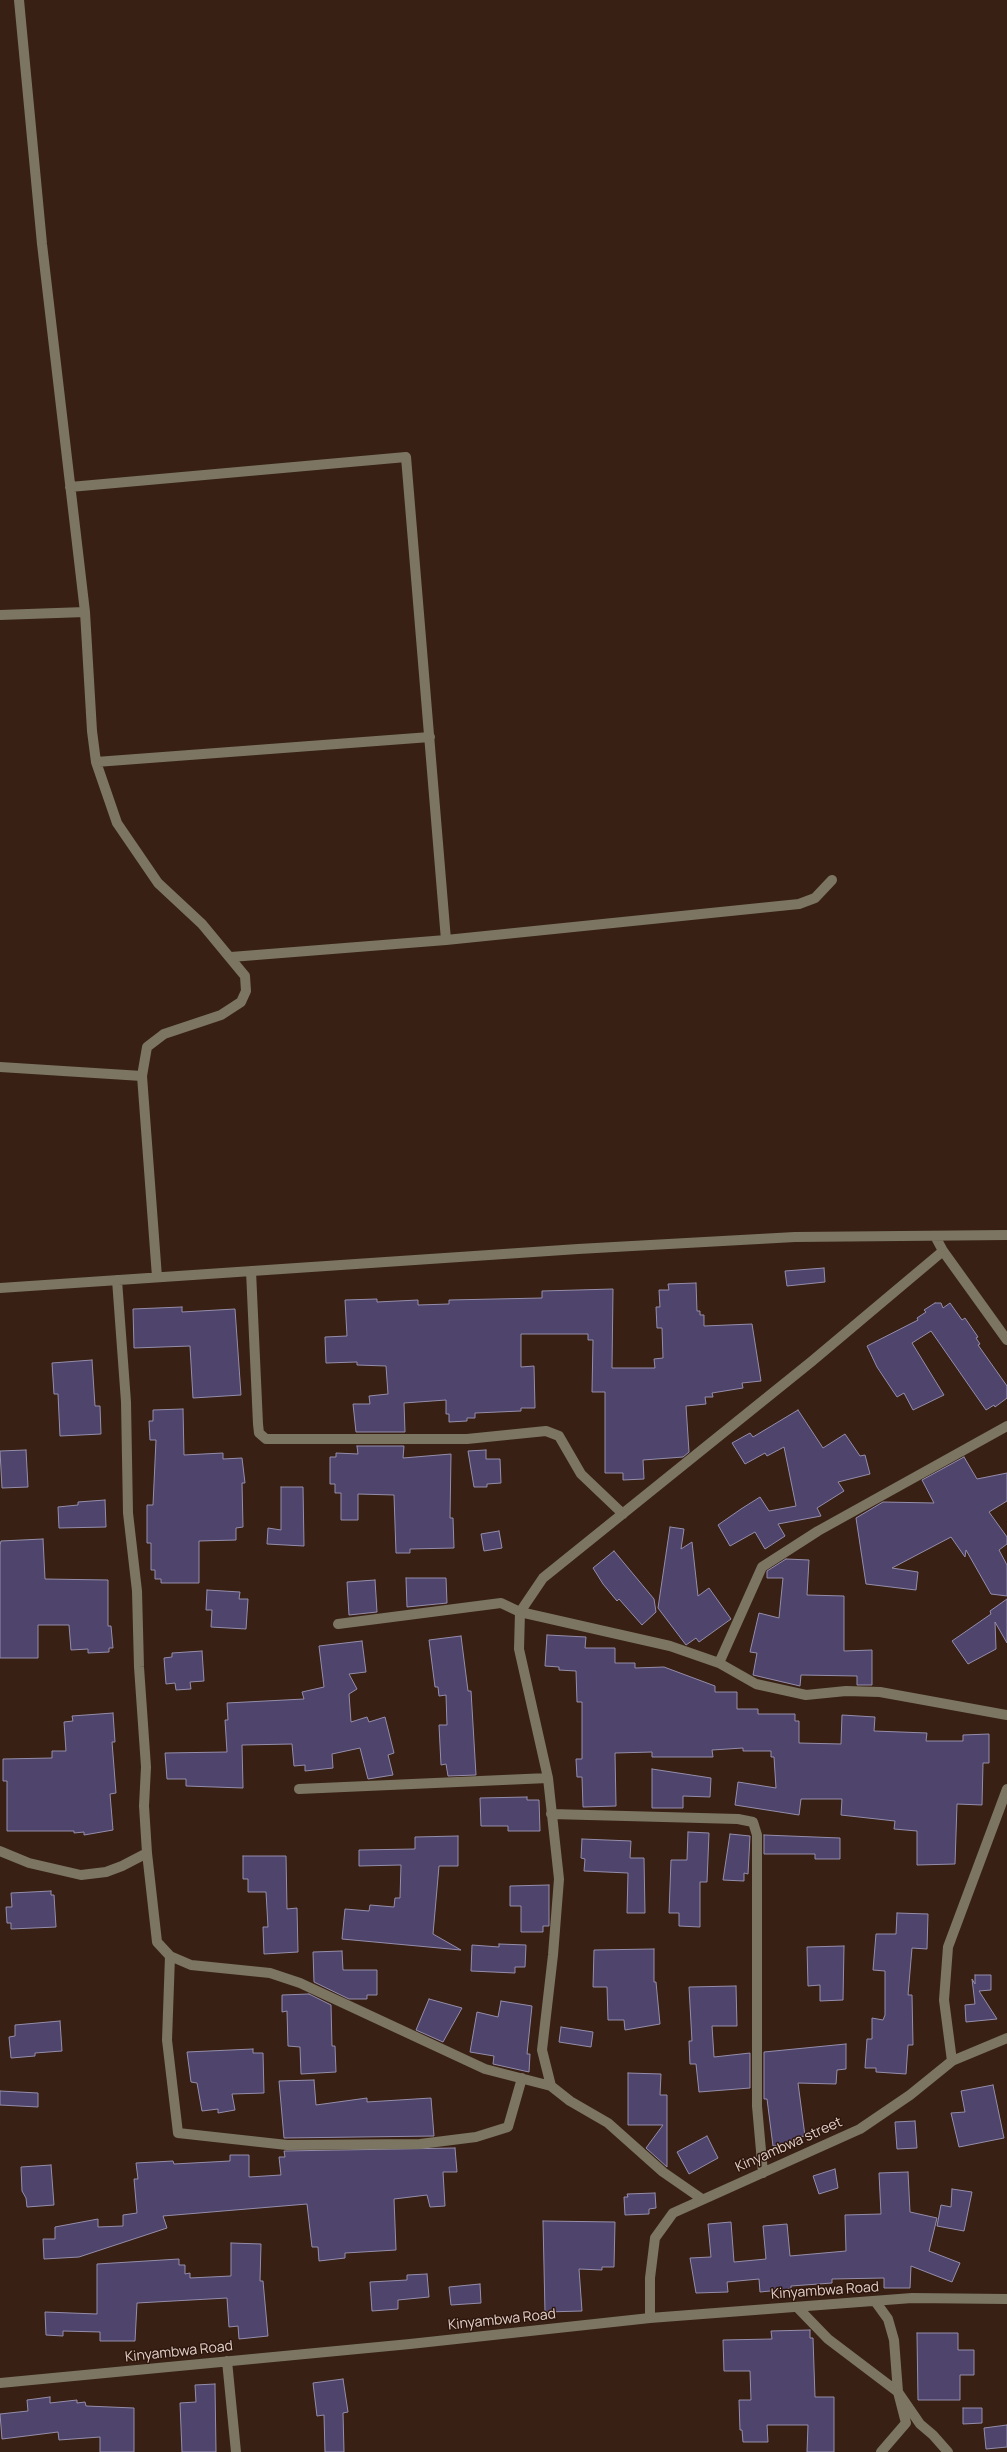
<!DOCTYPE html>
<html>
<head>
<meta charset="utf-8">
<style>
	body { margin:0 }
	canvas { display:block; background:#382015 }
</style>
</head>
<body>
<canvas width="1007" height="2452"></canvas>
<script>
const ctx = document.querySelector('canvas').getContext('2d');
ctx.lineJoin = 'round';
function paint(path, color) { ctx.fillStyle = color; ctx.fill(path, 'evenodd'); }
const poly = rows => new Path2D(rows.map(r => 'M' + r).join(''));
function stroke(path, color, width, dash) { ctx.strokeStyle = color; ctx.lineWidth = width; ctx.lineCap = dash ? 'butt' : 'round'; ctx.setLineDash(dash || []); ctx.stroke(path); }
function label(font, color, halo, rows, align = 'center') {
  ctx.font = font + ' Manrope,sans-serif'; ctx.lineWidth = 3; ctx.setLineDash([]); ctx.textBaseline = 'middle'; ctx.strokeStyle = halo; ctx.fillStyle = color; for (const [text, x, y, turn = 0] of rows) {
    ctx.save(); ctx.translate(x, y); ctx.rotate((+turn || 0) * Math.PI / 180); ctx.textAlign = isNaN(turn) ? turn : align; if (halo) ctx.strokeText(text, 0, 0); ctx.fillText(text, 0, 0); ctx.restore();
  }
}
const building = poly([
	[824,1268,825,1282,787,1286,785,1271,824,1268],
	[696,1283,697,1311,700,1311,700,1315,704,1315,704,1326,752,1324,761,1381,742,1383,743,1388,712,1393,713,1397,705,1397,706,1404,686,1406,689,1452,683,1457,643,1460,644,1479,623,1480,623,1473,605,1473,605,1392,592,1392,593,1340,588,1340,588,1334,521,1334,521,1367,534,1366,535,1408,521,1408,521,1411,475,1413,475,1418,467,1418,467,1421,449,1422,449,1414,446,1414,446,1400,404,1403,405,1432,356,1432,353,1404,370,1404,369,1396,388,1394,386,1366,357,1365,357,1362,326,1363,325,1337,347,1336,345,1300,377,1299,377,1302,418,1300,418,1305,449,1304,449,1300,542,1298,542,1291,613,1289,612,1368,655,1368,654,1359,663,1358,662,1328,657,1328,656,1307,660,1307,659,1290,669,1290,668,1284,696,1283],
	[935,1303,941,1303,943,1308,950,1303,962,1320,965,1318,978,1337,976,1338,980,1344,978,1345,1007,1386,1007,1398,995,1407,994,1405,986,1410,931,1331,912,1343,944,1395,913,1410,904,1393,897,1397,877,1367,867,1346,918,1320,917,1318,926,1312,924,1310,935,1303],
	[182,1307,182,1312,235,1309,241,1395,193,1398,190,1346,134,1348,133,1309,182,1307],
	[92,1360,95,1406,100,1406,101,1434,60,1436,58,1394,54,1394,52,1363,92,1360],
	[183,1409,184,1455,223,1453,223,1459,242,1458,245,1483,242,1483,243,1527,236,1528,236,1540,199,1541,199,1583,161,1583,161,1579,155,1579,155,1570,151,1570,151,1543,147,1543,147,1505,153,1505,156,1440,150,1440,149,1421,153,1421,153,1410,183,1409],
	[798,1410,823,1448,845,1434,860,1456,865,1455,870,1474,838,1482,844,1491,817,1508,821,1516,778,1524,785,1536,765,1549,755,1532,730,1546,718,1525,741,1509,760,1497,769,1511,796,1506,784,1447,767,1456,765,1453,745,1464,732,1443,750,1433,753,1437,798,1410],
	[357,1446,404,1446,403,1458,451,1454,450,1518,453,1518,454,1548,410,1549,410,1553,396,1553,394,1495,358,1494,358,1520,341,1520,341,1493,335,1493,335,1484,330,1484,330,1457,336,1457,336,1453,358,1454,357,1446],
	[26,1450,28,1487,2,1488,0,1451,26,1450],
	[486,1450,486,1459,500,1459,501,1483,487,1484,487,1487,474,1487,468,1451,486,1450],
	[964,1457,977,1479,1007,1473,1007,1501,989,1512,1007,1537,1007,1544,999,1550,1007,1565,1007,1596,991,1594,966,1550,965,1557,951,1537,892,1568,918,1572,916,1590,866,1584,856,1518,883,1502,934,1503,922,1480,964,1457],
	[281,1487,303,1487,304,1546,267,1544,268,1528,281,1530,281,1487],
	[105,1500,106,1527,59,1528,58,1507,78,1505,78,1502,105,1500],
	[670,1527,684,1529,681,1549,692,1542,698,1596,709,1588,731,1619,699,1642,696,1638,686,1645,658,1608,670,1527],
	[499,1531,502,1548,484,1551,481,1534,499,1531],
	[43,1539,45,1579,108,1580,108,1626,111,1626,113,1648,109,1648,109,1652,88,1653,88,1649,71,1650,69,1625,38,1625,38,1658,0,1658,0,1545,1,1541,43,1539],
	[614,1551,654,1599,656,1612,642,1625,619,1599,617,1601,603,1584,593,1568,614,1551],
	[786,1559,809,1560,807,1595,844,1596,844,1651,872,1650,872,1685,857,1685,857,1676,801,1675,800,1686,753,1675,757,1653,750,1652,759,1613,779,1618,783,1578,767,1578,767,1571,786,1559],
	[406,1578,446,1578,447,1603,407,1607,406,1578],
	[375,1580,377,1612,349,1615,347,1582,375,1580],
	[207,1590,240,1592,239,1599,248,1599,246,1629,211,1627,212,1610,206,1610,207,1590],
	[1007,1599,1007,1643,995,1622,996,1649,968,1664,952,1641,991,1614,990,1611,1007,1599],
	[547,1635,586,1637,585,1648,615,1648,615,1663,635,1663,635,1668,664,1667,715,1686,715,1692,737,1692,737,1709,758,1709,758,1714,795,1714,795,1721,799,1721,799,1743,841,1744,842,1715,875,1717,874,1731,927,1733,926,1741,963,1741,963,1735,989,1734,989,1763,983,1763,982,1805,957,1804,955,1864,917,1865,917,1831,894,1829,895,1821,841,1815,842,1799,801,1799,799,1815,735,1805,738,1782,776,1788,774,1757,771,1757,771,1751,743,1751,743,1748,712,1750,713,1757,652,1757,652,1752,615,1753,616,1806,583,1807,582,1777,577,1777,576,1759,582,1759,582,1702,577,1702,576,1671,559,1670,559,1667,545,1666,547,1635],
	[461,1636,468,1691,471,1691,476,1775,448,1776,446,1764,441,1765,439,1725,447,1725,446,1695,439,1696,438,1687,435,1687,429,1640,461,1636],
	[362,1641,366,1672,349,1674,357,1689,349,1694,351,1722,367,1717,369,1722,385,1717,394,1753,388,1755,393,1775,368,1779,360,1748,332,1754,333,1768,305,1771,305,1765,294,1766,292,1744,242,1745,243,1788,186,1786,186,1779,167,1779,165,1753,227,1752,225,1720,228,1720,227,1703,304,1699,302,1692,324,1687,319,1646,362,1641],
	[202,1651,204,1681,190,1682,191,1689,176,1690,175,1683,166,1684,164,1658,172,1657,172,1653,202,1651],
	[113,1713,115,1742,112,1742,116,1793,110,1794,113,1830,84,1835,84,1832,74,1833,74,1831,7,1831,7,1781,3,1781,3,1759,52,1758,52,1751,66,1751,64,1722,73,1721,72,1716,113,1713],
	[652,1769,711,1778,710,1797,683,1796,683,1808,652,1808,652,1769],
	[527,1797,527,1800,539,1800,540,1831,508,1831,508,1826,481,1826,480,1798,527,1797],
	[688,1832,709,1833,707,1882,700,1882,700,1927,679,1926,679,1913,669,1913,671,1860,687,1860,688,1832],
	[730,1834,750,1836,748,1874,744,1873,744,1881,723,1880,730,1834],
	[764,1835,840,1838,840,1859,815,1859,815,1854,764,1854,764,1835],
	[458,1836,458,1866,439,1866,433,1934,461,1950,342,1939,345,1909,369,1911,370,1905,394,1907,395,1898,400,1898,401,1865,359,1866,359,1850,415,1849,415,1837,458,1836],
	[582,1839,631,1841,630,1858,644,1858,645,1913,627,1913,628,1873,584,1871,585,1859,581,1858,582,1839],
	[243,1856,286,1856,287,1909,297,1908,298,1952,264,1954,263,1927,268,1927,266,1892,248,1892,248,1879,243,1879,243,1856],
	[549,1885,549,1926,543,1926,543,1932,521,1932,521,1906,510,1906,510,1886,549,1885],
	[51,1891,51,1895,54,1895,56,1927,11,1929,11,1923,7,1923,6,1907,12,1907,11,1893,51,1891],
	[897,1913,928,1914,927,1949,912,1948,908,1995,912,1995,913,2045,908,2045,906,2074,876,2072,876,2068,865,2068,867,2039,872,2039,872,2018,883,2020,885,2015,885,1971,873,1970,876,1934,896,1934,897,1913],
	[499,1944,526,1945,525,1967,515,1967,515,1973,471,1971,472,1945,499,1947,499,1944],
	[844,1946,843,2000,820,2001,820,1985,808,1986,807,1947,844,1946],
	[654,1949,654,1982,656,1982,660,2024,625,2030,624,2020,608,2020,607,1987,593,1987,594,1950,654,1949],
	[342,1951,343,1970,377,1970,377,1995,367,1995,367,1999,349,1999,314,1982,313,1952,342,1951],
	[975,1975,991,1975,991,1990,979,1991,997,2019,966,2022,965,2005,975,2004,972,1979,975,1984,975,1975],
	[736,1986,737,2026,712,2026,714,2057,750,2053,750,2088,699,2092,696,2064,690,2064,689,2041,692,2041,689,1987,736,1986],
	[309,1994,331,2005,332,2046,335,2046,336,2072,301,2074,300,2047,288,2046,287,2011,282,2012,282,1995,309,1994],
	[429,1999,462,2008,443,2042,416,2030,429,1999],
	[501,2001,532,2006,527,2054,530,2054,529,2072,493,2064,494,2056,470,2052,477,2012,498,2017,501,2001],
	[60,2021,62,2051,35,2053,35,2056,11,2058,9,2037,15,2036,15,2025,60,2021],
	[561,2027,593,2032,591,2047,559,2042,561,2027],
	[846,2044,846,2069,837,2070,836,2084,798,2083,805,2136,798,2137,798,2142,773,2146,767,2099,764,2099,764,2052,846,2044],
	[253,2049,253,2053,263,2053,264,2093,232,2094,235,2110,218,2113,218,2109,202,2111,197,2083,191,2082,187,2052,253,2049],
	[628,2073,661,2074,660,2095,667,2095,667,2167,646,2148,663,2125,628,2125,628,2073],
	[314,2080,316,2105,367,2098,367,2102,431,2098,434,2136,284,2138,279,2081,314,2080],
	[993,2085,1004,2138,959,2147,951,2113,965,2112,961,2091,993,2085],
	[0,2091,38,2093,38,2107,0,2105,0,2091],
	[915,2121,917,2148,897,2149,895,2122,915,2121],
	[707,2136,718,2158,689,2174,677,2152,707,2136],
	[455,2148,457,2172,443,2172,445,2206,430,2207,427,2195,394,2199,396,2250,345,2253,345,2258,319,2261,318,2247,312,2247,307,2204,163,2216,167,2228,79,2257,44,2259,43,2239,55,2239,55,2227,98,2219,98,2227,123,2226,123,2215,137,2213,134,2179,138,2179,136,2163,173,2161,174,2164,230,2161,230,2155,249,2155,249,2177,281,2175,279,2157,285,2157,284,2151,455,2148],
	[51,2165,54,2205,27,2207,26,2198,22,2191,21,2167,51,2165],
	[835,2169,838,2188,819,2194,813,2176,835,2169],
	[908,2172,910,2212,937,2218,929,2251,960,2263,952,2282,911,2266,910,2288,884,2288,884,2278,832,2279,832,2283,791,2286,791,2289,760,2292,759,2279,727,2282,728,2292,696,2293,690,2258,711,2257,708,2224,731,2222,734,2262,766,2259,763,2226,787,2224,790,2256,846,2251,845,2215,881,2214,879,2173,908,2172],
	[952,2189,972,2192,964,2231,937,2226,941,2205,951,2207,952,2189],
	[655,2193,656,2208,649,2209,649,2214,625,2215,624,2197,628,2197,627,2194,655,2193],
	[543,2221,615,2222,614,2267,602,2267,602,2270,579,2269,582,2311,545,2312,543,2221],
	[231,2243,261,2244,260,2281,263,2281,268,2336,239,2339,238,2326,229,2327,227,2298,137,2303,135,2341,100,2341,100,2332,63,2331,63,2336,46,2335,45,2312,97,2314,97,2264,179,2259,179,2265,185,2265,185,2274,190,2273,190,2278,231,2276,231,2243],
	[427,2274,429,2297,398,2300,398,2309,372,2311,370,2282,407,2280,407,2275,427,2274],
	[480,2284,481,2303,451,2305,449,2287,480,2284],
	[810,2330,810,2338,813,2338,815,2397,834,2397,834,2452,807,2452,808,2425,767,2425,768,2442,743,2442,742,2430,740,2430,739,2400,751,2400,750,2371,724,2371,723,2340,772,2339,771,2331,810,2330],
	[917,2333,958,2333,958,2350,974,2350,974,2375,960,2375,960,2400,918,2400,917,2333],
	[343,2379,348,2412,343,2413,344,2452,325,2452,324,2415,317,2416,313,2383,343,2379],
	[215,2384,216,2452,182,2452,180,2403,196,2402,195,2385,215,2384],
	[50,2397,50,2403,77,2400,77,2403,85,2402,86,2406,134,2408,134,2452,100,2452,100,2437,59,2440,58,2432,2,2439,0,2414,28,2411,27,2400,50,2397],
	[963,2408,982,2408,982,2423,963,2424,963,2408],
	[1007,2425,1007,2447,986,2449,984,2428,1007,2425]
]);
paint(building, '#4e446c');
stroke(building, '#948daa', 1);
stroke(poly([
	[19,0,42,244,85,612,92,731,96,762,117,823,158,883,202,924,245,976,246,991,241,1002,221,1015,164,1034,147,1047,142,1076,157,1277],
	[70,487,406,457,446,940],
	[0,615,85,612],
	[96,762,430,737],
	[231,957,446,940,799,904,815,898,832,880],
	[0,1067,142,1076],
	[935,1236,943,1251,1007,1340],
	[251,1271,258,1424,259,1433,266,1439,467,1439,546,1431,559,1436,581,1474,623,1514],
	[117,1280,126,1402,128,1513,137,1591,139,1667,146,1767,144,1806,147,1853,157,1942,170,1956,191,1965,270,1973,300,1983,485,2069,551,2086],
	[0,1288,578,1249,795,1237,1007,1235],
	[338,1624,501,1603,520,1612,670,1646,719,1663,756,1684,806,1695,846,1691,880,1692,1007,1715],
	[719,1663,762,1567,818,1531,1007,1426],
	[299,1789,548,1778],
	[551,1814,738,1819,753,1822,757,1835,757,2106,763,2173],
	[0,1851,29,1863,81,1875,106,1872,122,1866,147,1853],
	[170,1956,167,2040,178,2133,287,2145,420,2144,476,2137,508,2127,522,2078],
	[952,2061,944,2000,948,1947,1007,1789],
	[702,2199,663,2172,608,2123,570,2101,551,2086,542,2050,553,1955,559,1879,548,1778,519,1649,520,1612,543,1578,811,1362,943,1251],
	[875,2301,888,2319,894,2340,898,2392,920,2424,933,2435,948,2452],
	[797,2307,828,2339,898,2392,906,2423,881,2452],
	[650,2318,650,2278,655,2238,673,2213,860,2129,910,2095,952,2061,1007,2038],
	[227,2361,236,2452],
	[0,2383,410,2344,650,2318,912,2298,1007,2299]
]), '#7b7562', 10);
label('14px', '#e2d1ca', '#2e160c', [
	["Kinyambwa street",789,2145,-24],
	["Kinyambwa Road",825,2291,-4],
	["Kinyambwa Road",502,2320,-6],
	["Kinyambwa Road",179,2352,-6]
]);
</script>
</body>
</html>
